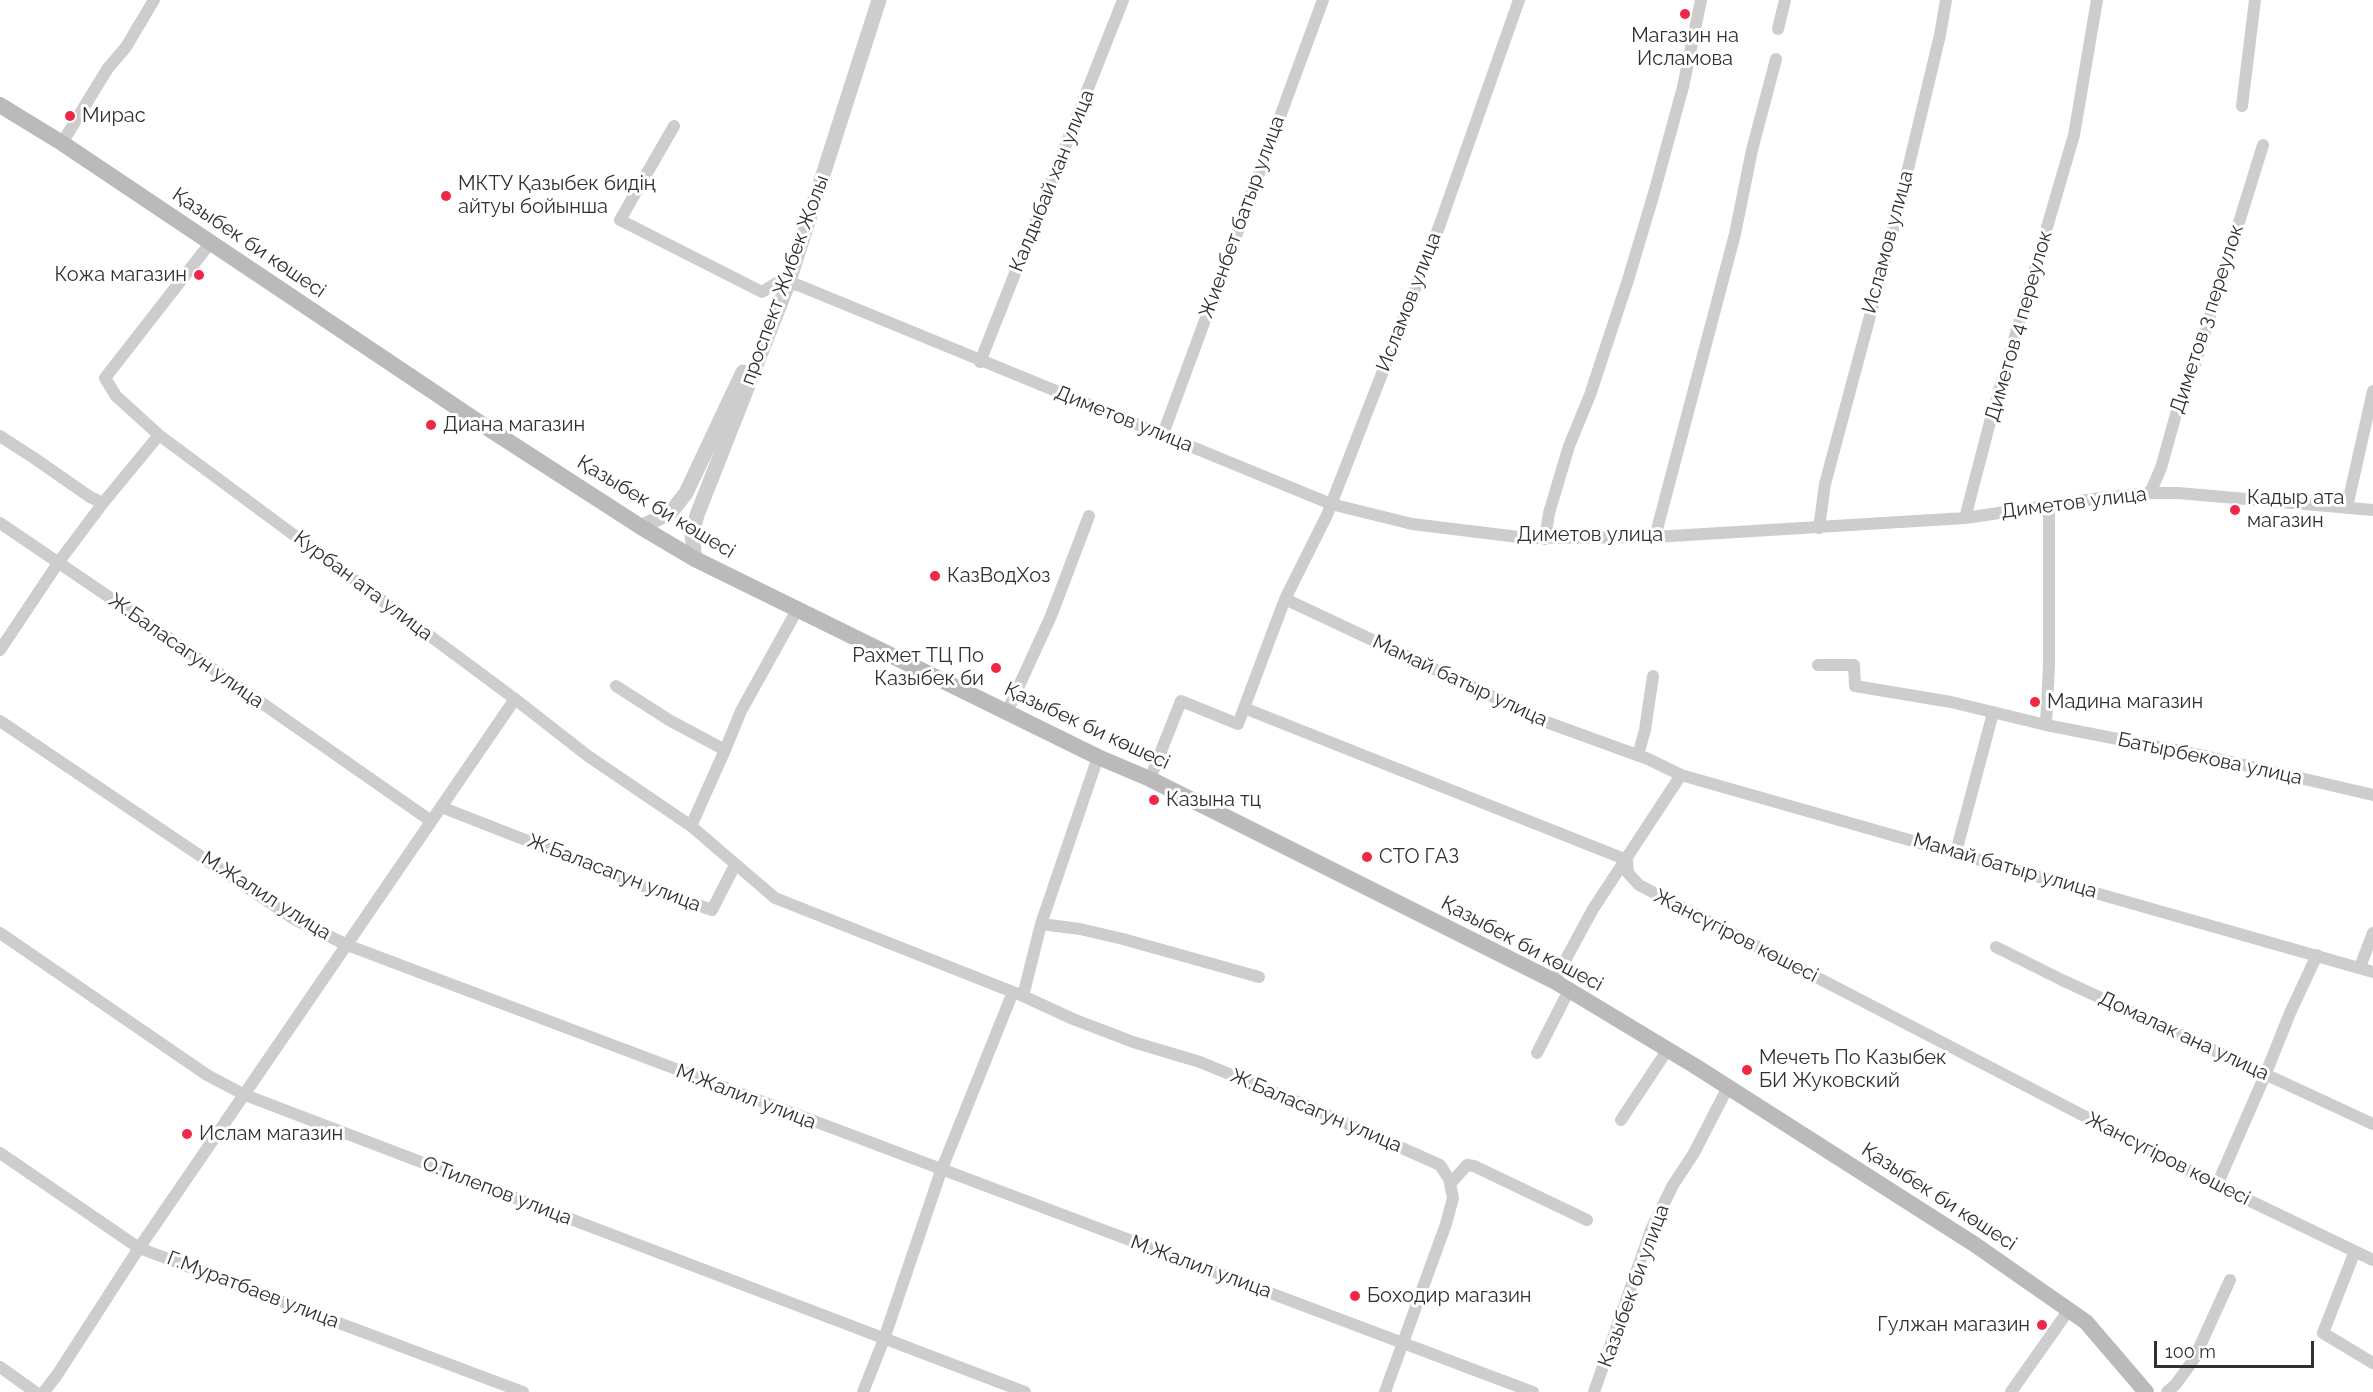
<!DOCTYPE html>
<html>
<head>
<meta charset="utf-8">
<style>
	body { margin:0 }
	#map { position:relative; width:2373px; height:1392px; overflow:hidden; background:#fff; font-family:Raleway,sans-serif }
	canvas { display:block }
	.scale { position:absolute; left:2154px; top:1341px; width:160px; height:27px; box-sizing:border-box; border:3px solid #303030; border-top:0; padding-left:8px; font-size:18px; line-height:21px; white-space:nowrap; color:#303030; -webkit-text-stroke:4px #fff; paint-order:stroke }
</style>
</head>
<body>
<div id="map">
<canvas width="2373" height="1392"></canvas>
<div class="scale">100 m</div>
</div>
<script>
const ctx = document.querySelector('canvas').getContext('2d');
ctx.lineJoin = 'round';
const poly = rows => new Path2D(rows.map(r => 'M' + r).join(''));
function stroke(path, color, width, dash) { ctx.strokeStyle = color; ctx.lineWidth = width; ctx.lineCap = dash ? 'butt' : 'round'; ctx.setLineDash(dash || []); ctx.stroke(path); }
function label(font, color, halo, rows, align = 'center') {
  ctx.font = font + ' Raleway,sans-serif'; ctx.lineWidth = 6; ctx.setLineDash([]); ctx.textBaseline = 'middle'; ctx.strokeStyle = halo; ctx.fillStyle = color; for (const [text, x, y, turn = 0] of rows) {
    ctx.save(); ctx.translate(x, y); ctx.rotate((+turn || 0) * Math.PI / 180); ctx.textAlign = isNaN(turn) ? turn : align; if (halo) ctx.strokeText(text, 0, 0); ctx.fillText(text, 0, 0); ctx.restore();
  }
}
stroke(poly([
	[1778,29,1785,0],
	[2242,106,2255,0],
	[674,126,620,220,762,292,778,282,798,285,1331,504,1412,524,1527,538,1655,537,1965,518,2100,498,2150,493,2178,493,2373,510],
	[62,143,108,68,126,47,154,0],
	[211,242,105,378,116,396,159,435,515,699,588,756,691,826,775,898,1023,996,1073,1019,1133,1042,1200,1062,1312,1108,1440,1165,1449,1179,1453,1198,1446,1224,1385,1392],
	[980,362,1123,0],
	[1163,434,1323,0],
	[0,436,34,458,90,497,103,503,159,435],
	[2150,493,2161,468,2178,407,2196,361,2263,145],
	[2347,507,2373,391],
	[1965,518,1990,422,2074,135,2097,0],
	[0,523,140,618,431,821],
	[1819,528,1825,484,1896,219,1940,35,1946,0],
	[1655,537,1735,234,1752,150,1776,59],
	[1545,539,1549,513,1569,446,1590,395,1628,280,1654,193,1683,87,1701,0],
	[1285,599,1549,723,1648,759,1681,775,2373,972],
	[0,650,58,563,103,503],
	[1818,665,1854,665,1855,686,1951,702,2046,725,2205,756,2373,795],
	[616,686,669,720,725,750,741,711,797,610],
	[1244,708,1285,599,1327,515,1439,227,1519,0],
	[1007,712,1051,616,1089,516],
	[0,721,294,919,347,945,1533,1392],
	[2046,725,2049,666,2049,505],
	[1638,755,1645,730,1653,676],
	[1150,779,1181,701,1238,724,1244,708,1627,860,1628,873,1639,885,2217,1185,2373,1260],
	[441,807,656,891,712,910,735,865],
	[691,826,725,750],
	[1956,852,1993,713],
	[1041,924,1098,757],
	[0,933,207,1075,245,1095,1025,1392],
	[1996,947,2062,980,2373,1124],
	[2360,967,2373,933],
	[1554,981,1593,909,1681,775],
	[1023,996,1041,924,1080,929,1123,939,1259,977],
	[1537,1053,1569,990],
	[1621,1120,1668,1049],
	[0,1153,139,1248,523,1392],
	[1450,1184,1467,1165,1474,1166,1587,1220],
	[2217,1185,2266,1073,2290,1013,2317,955],
	[2355,1251,2323,1333,2373,1363],
	[0,1367,35,1392],
	[44,1392,57,1375,139,1248,515,699],
	[863,1392,884,1339,941,1171,1013,992],
	[1594,1392,1651,1230,1673,1185,1694,1153,1728,1087],
	[2011,1392,2068,1311],
	[2167,1392,2176,1384,2194,1359,2230,1280]
]), '#cdcdcd', 12);
stroke(poly([
	[641,527,671,512,686,493,743,372],
	[695,559,692,535,697,515,788,284,879,0]
]), '#cdcdcd', 15);
stroke(poly([
	[0,105,62,143,483,425,641,527,695,559,1098,757,1150,779,1554,981,1695,1066,1974,1244,2086,1322,2146,1392]
]), '#bababa', 16);
for (const [x, y, r, color] of [
	[1685,14,6,"#f02845"],
	[70,116,6,"#f02845"],
	[446,196,6,"#f02845"],
	[199,275,6,"#f02845"],
	[431,425,6,"#f02845"],
	[2235,510,6,"#f02845"],
	[935,576,6,"#f02845"],
	[996,668,6,"#f02845"],
	[2035,702,6,"#f02845"],
	[1154,800,6,"#f02845"],
	[1367,857,6,"#f02845"],
	[1747,1070,6,"#f02845"],
	[187,1134,6,"#f02845"],
	[1355,1296,6,"#f02845"],
	[2042,1325,6,"#f02845"]
]) { const dot = new Path2D(); dot.arc(x, y, r, 0, 2 * Math.PI); ctx.fillStyle = color; ctx.fill(dot); stroke(dot, '#fff', 2); }
label('20px', '#303030', '#fff', [
	["Магазин на",1685,36,"center"],
	["Исламова",1685,59,"center"],
	["Мирас",82,116],
	["МКТУ Қазыбек бидің",458,184],
	["айтуы бойынша",458,207],
	["Кожа магазин",187,275,"right"],
	["Диана магазин",443,425],
	["Кадыр ата",2247,498],
	["магазин",2247,521],
	["КазВодХоз",947,576],
	["Рахмет ТЦ По",984,656,"right"],
	["Казыбек би",984,679,"right"],
	["Мадина магазин",2047,702],
	["Казына тц",1166,800],
	["СТО ГАЗ",1379,857],
	["Мечеть По Казыбек",1759,1058],
	["БИ Жуковский",1759,1081],
	["Ислам магазин",199,1134],
	["Боходир магазин",1367,1296],
	["Гулжан магазин",2030,1325,"right"]
], 'left');
label('20px', '#303030', '#fff', [
	["Калдыбай хан улица",1052,181,-68],
	["Жиенбет батыр улица",1242,217,-70],
	["Исламов улица",1888,242,-75],
	["Қазыбек би көшесі",249,243,34],
	["проспект Жибек Жолы",785,280,-70],
	["Исламов улица",1409,302,-69],
	["Диметов 3 переулок",2207,319,-72],
	["Диметов 4 переулок",2019,326,-74],
	["Диметов улица",1124,419,22],
	["Диметов улица",2074,503,-7],
	["Қазыбек би көшесі",656,507,31],
	["Диметов улица",1590,535],
	["Курбан ата улица",363,586,37],
	["Ж.Баласагун улица",186,651,35],
	["Мамай батыр улица",1460,681,25],
	["Қазыбек би көшесі",1087,726,25],
	["Батырбекова улица",2210,759,12],
	["Мамай батыр улица",2005,866,16],
	["Ж.Баласагун улица",614,873,21],
	["М.Жалил улица",266,896,32],
	["Жансүгіров көшесі",1736,936,27],
	["Қазыбек би көшесі",1522,944,28],
	["Домалак ана улица",2184,1036,25],
	["М.Жалил улица",746,1097,21],
	["Ж.Баласагун улица",1316,1111,23],
	["Жансүгіров көшесі",2168,1159,27],
	["О.Тилепов улица",497,1191,21],
	["Қазыбек би көшесі",1939,1197,33],
	["М.Жалил улица",1201,1267,20],
	["Казыбек би улица",1634,1286,-70],
	["Г.Муратбаев улица",253,1290,21]
]);
</script>
</body>
</html>
